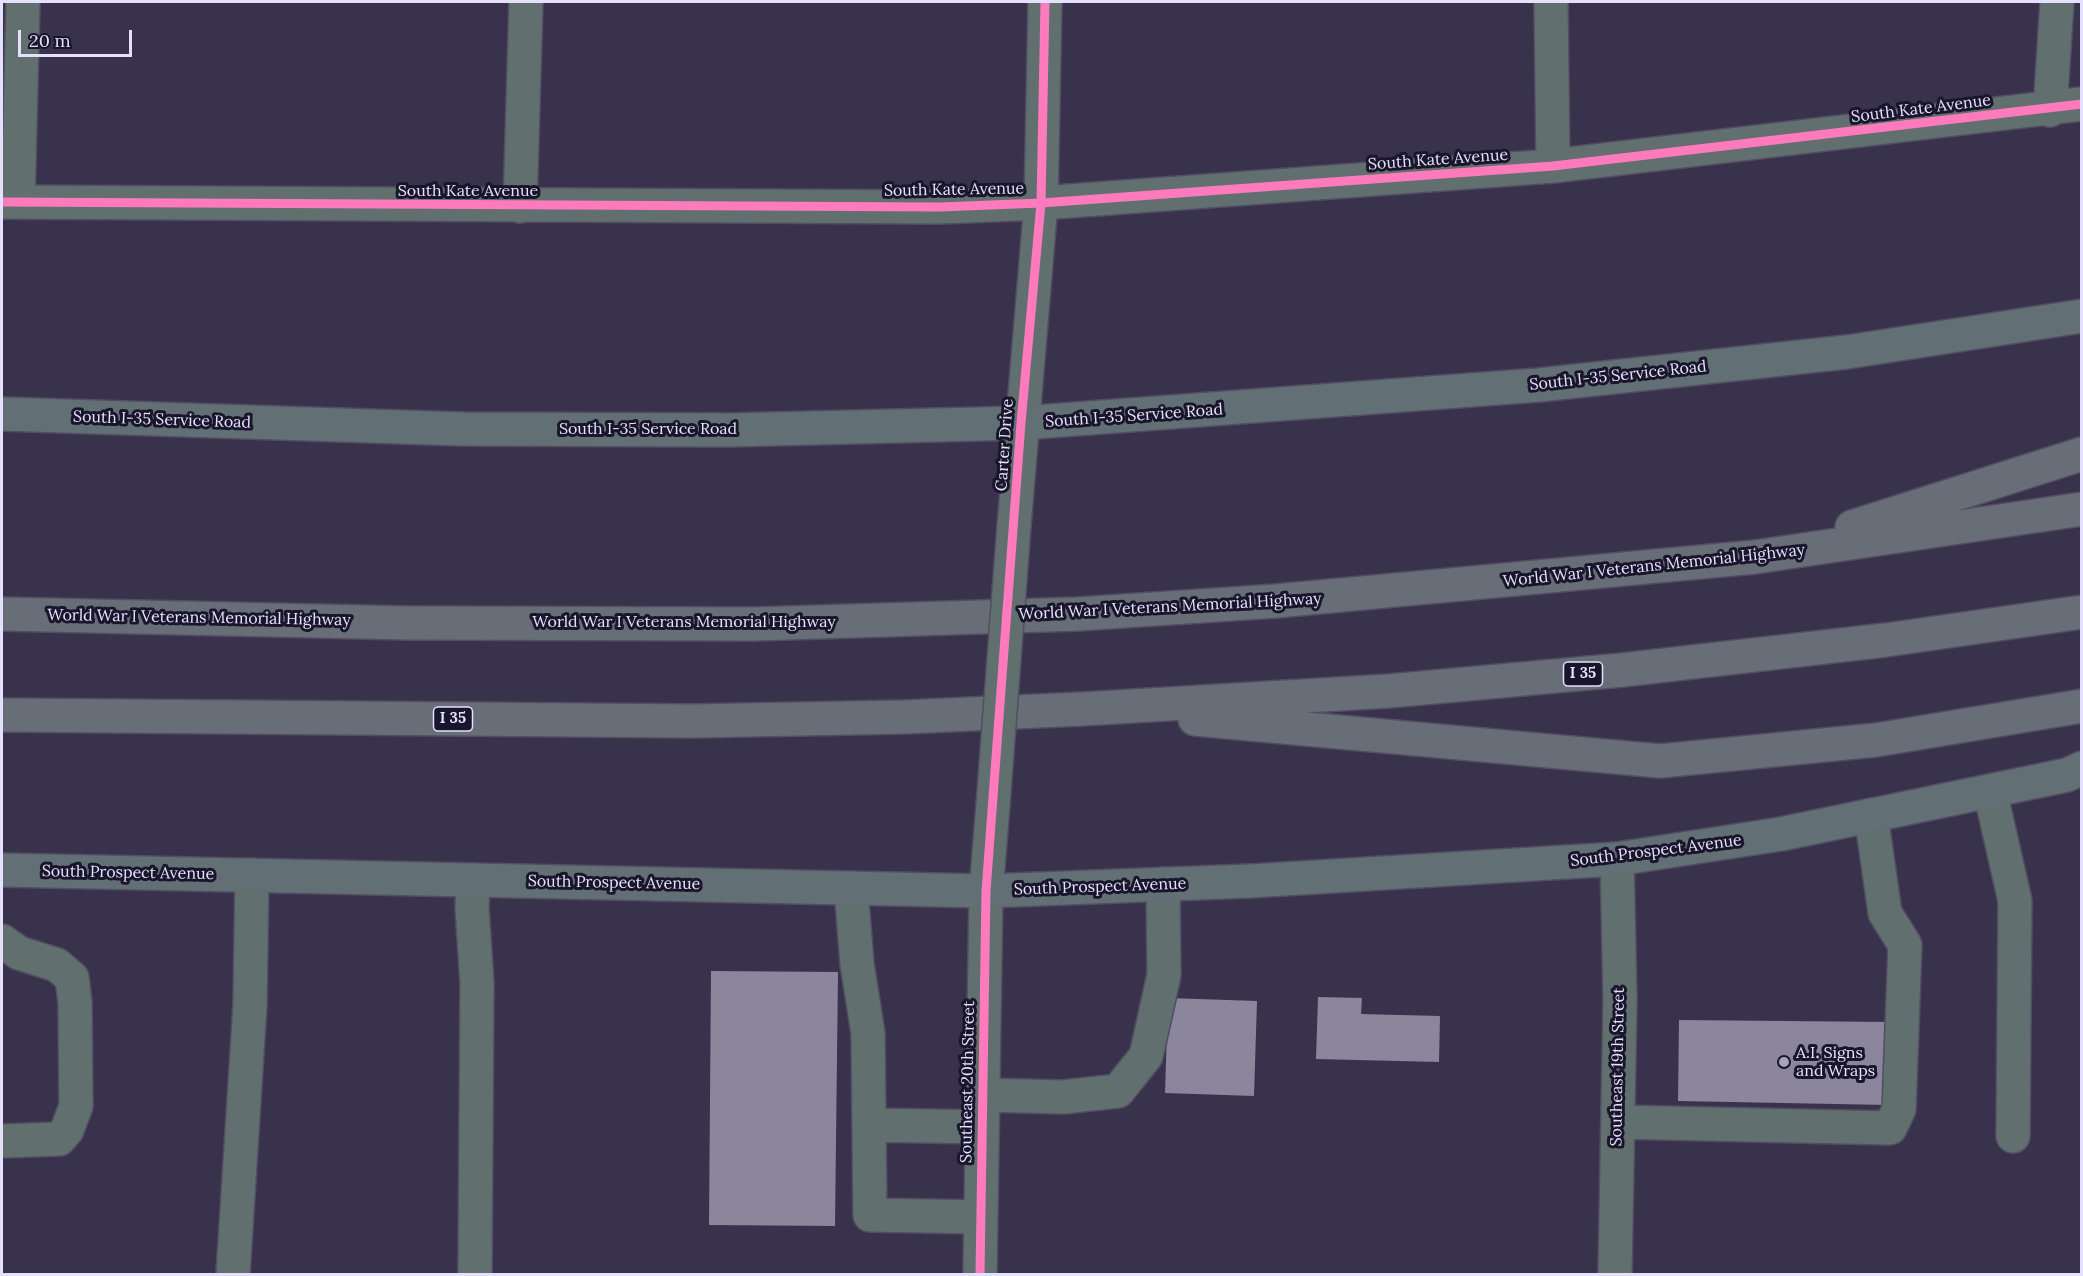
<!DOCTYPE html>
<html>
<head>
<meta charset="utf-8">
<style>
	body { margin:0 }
	#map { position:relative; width:2083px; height:1276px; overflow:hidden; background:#39324c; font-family:Lora,serif }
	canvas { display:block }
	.frame { position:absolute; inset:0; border:3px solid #e4e0fe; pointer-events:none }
	.scale { position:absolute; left:18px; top:30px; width:114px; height:27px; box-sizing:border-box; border:3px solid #e4e0fe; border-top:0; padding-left:8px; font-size:18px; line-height:21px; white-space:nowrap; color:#e4e0fe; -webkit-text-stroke:4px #19152a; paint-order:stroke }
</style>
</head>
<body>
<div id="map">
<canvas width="2083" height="1276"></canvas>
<div class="frame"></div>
<div class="scale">20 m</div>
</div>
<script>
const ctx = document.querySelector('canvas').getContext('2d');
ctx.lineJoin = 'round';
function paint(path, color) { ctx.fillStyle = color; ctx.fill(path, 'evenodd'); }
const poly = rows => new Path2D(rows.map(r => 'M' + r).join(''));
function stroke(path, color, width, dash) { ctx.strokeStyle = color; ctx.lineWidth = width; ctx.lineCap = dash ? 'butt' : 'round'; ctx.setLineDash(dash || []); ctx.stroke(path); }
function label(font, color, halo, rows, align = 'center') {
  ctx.font = font + ' Lora,serif'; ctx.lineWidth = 6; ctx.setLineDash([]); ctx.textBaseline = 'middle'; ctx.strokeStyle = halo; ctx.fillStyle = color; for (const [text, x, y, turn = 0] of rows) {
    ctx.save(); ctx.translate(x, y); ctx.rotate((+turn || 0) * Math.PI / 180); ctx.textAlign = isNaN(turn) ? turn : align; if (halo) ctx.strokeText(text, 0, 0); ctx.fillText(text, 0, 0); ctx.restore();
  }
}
paint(poly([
	[711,971,838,972,835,1226,709,1225],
	[1318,997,1362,998,1361,1014,1440,1016,1439,1062,1316,1059],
	[1168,998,1257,1001,1254,1096,1165,1093],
	[1679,1020,1889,1022,1888,1105,1678,1101]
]), '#8b869c');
const minor = poly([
	[1551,2,1553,166],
	[2050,110,2057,2],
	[2,202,940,207,1041,203,1553,166,2082,104],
	[18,202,23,2],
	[520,206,526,2],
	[1014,526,1041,203,1045,2],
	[1990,791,2015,901,2013,1136],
	[473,880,472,908,477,983,475,1274],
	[851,888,857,964,868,1033,870,1215,981,1217],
	[2,941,19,953,57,965,72,978,75,1003,76,1106,67,1130,59,1139,2,1141],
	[983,1095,1063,1097,1118,1091,1146,1056,1164,975,1163,884],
	[1618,1122,1890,1128,1899,1109,1905,945,1885,913,1871,815],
	[871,1125,982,1127],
	[233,1274,250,1005,252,875],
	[980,1274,986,891,993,805],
	[1615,1274,1620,1000,1617,859]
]);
const major = poly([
	[2,414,463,429,728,430,1021,423,1539,385,1847,352,2082,316],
	[2,870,986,891,1250,881,1617,859,1781,834,2067,775,2082,768]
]);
const highway = poly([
	[1852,527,2082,454],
	[2,614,408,623,754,624,1078,614,1276,601,1755,557,2082,509],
	[2,715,693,721,904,717,1082,709,1389,691,1622,670,1886,640,2082,612],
	[1195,719,1660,761,1876,740,2082,706]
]);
stroke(minor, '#524d62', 36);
stroke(major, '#524d62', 36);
stroke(highway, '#524d62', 36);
stroke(minor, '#616f6e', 33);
stroke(major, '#626f75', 33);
stroke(highway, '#676e77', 33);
const minorBridge = poly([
	[993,805,1014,526]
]);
stroke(minorBridge, '#524d62', 36, []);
stroke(minorBridge, '#616f6e', 33);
stroke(poly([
	[2,202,940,207,1041,203,1553,166,2082,104],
	[980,1274,986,891,1021,423,1041,203,1045,2]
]), '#fd7abc', 9);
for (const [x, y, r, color] of [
	[1784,1062,6,"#a8a3c0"]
]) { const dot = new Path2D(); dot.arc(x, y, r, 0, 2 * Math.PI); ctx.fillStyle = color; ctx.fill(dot); stroke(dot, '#19152a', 2); }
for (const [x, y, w] of [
	[1583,674,39],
	[453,719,39]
]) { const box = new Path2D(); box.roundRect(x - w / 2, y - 12, w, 24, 4.5); ctx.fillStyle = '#19152a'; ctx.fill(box); stroke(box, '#e4e0fe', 1.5); }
label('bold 15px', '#e4e0fe', null, [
	["I 35",1583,674],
	["I 35",453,719]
]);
label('16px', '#e4e0fe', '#19152a', [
	["South Kate Avenue",1921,109,-7],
	["South Kate Avenue",1438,160,-4],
	["South Kate Avenue",954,190,-1],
	["South Kate Avenue",468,191],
	["South I-35 Service Road",1618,376,-6],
	["South I-35 Service Road",1134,416,-4],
	["South I-35 Service Road",162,420,2],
	["South I-35 Service Road",648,429],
	["Carter Drive",1005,445,-86],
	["World War I Veterans Memorial Highway",1654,566,-6],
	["World War I Veterans Memorial Highway",1170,607,-3],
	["World War I Veterans Memorial Highway",199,618,1],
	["World War I Veterans Memorial Highway",684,622],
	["South Prospect Avenue",1656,851,-7],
	["South Prospect Avenue",128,873,1],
	["South Prospect Avenue",614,883,1],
	["South Prospect Avenue",1100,887,-2],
	["Southeast 19th Street",1618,1067,-89],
	["Southeast 20th Street",968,1082,-89]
]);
label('16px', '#e4e0fe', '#19152a', [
	["A.I. Signs",1796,1053],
	["and Wraps",1796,1071]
], 'left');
</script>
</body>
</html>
